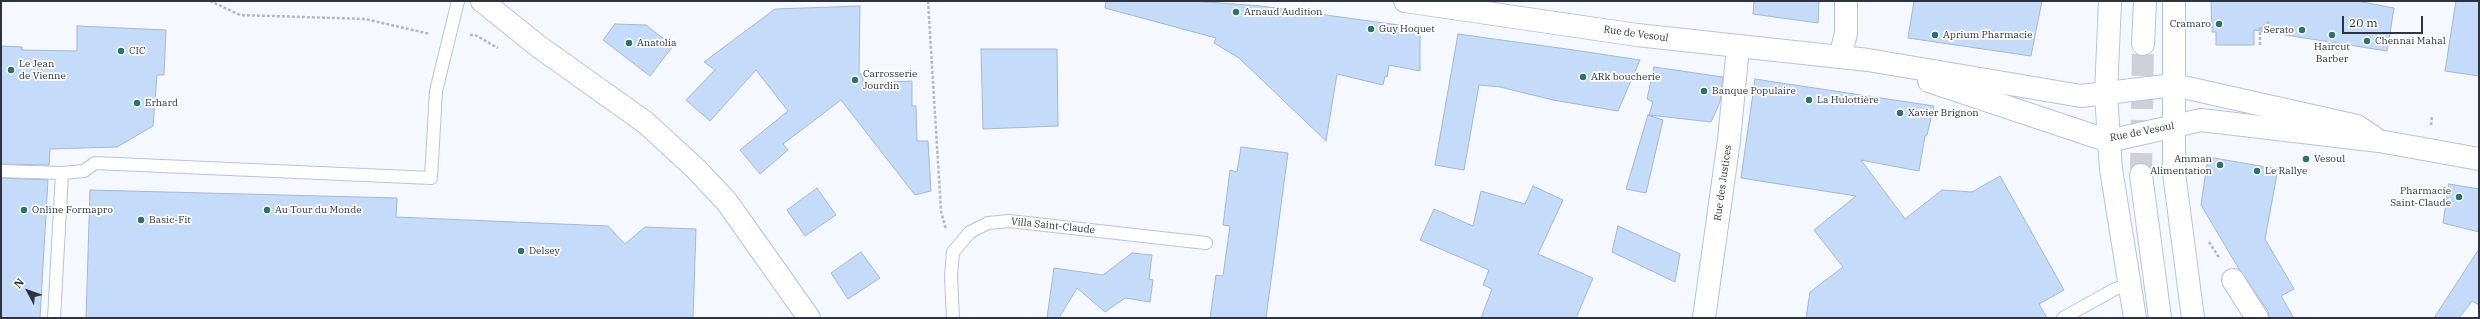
<!DOCTYPE html>
<html>
<head>
<meta charset="utf-8">
<style>
	body { margin:0 }
	#map { position:relative; width:2480px; height:319px; overflow:hidden; background:#f6f8ff; font-family:"IBM Plex Serif",serif }
	canvas { display:block }
	.frame { position:absolute; inset:0; border:2px solid #2f323f; pointer-events:none }
	.north { position:absolute; left:8px; top:271px; width:40px; height:40px; -webkit-text-stroke:3px #fff; paint-order:stroke; rotate:311deg; font-size:11px; font-weight:700; line-height:16px; text-align:center; color:#2f323f }
	.north::after { content:''; display:block; margin:auto; width:14px; height:18px; background:#2f323f; clip-path:polygon(50% 0,100% 100%,50% 72%,0 100%) }
	.scale { position:absolute; left:2342px; top:16px; width:81px; height:18px; box-sizing:border-box; border:2px solid #2f323f; border-top:0; padding-left:5px; font-size:12px; line-height:14px; white-space:nowrap; color:#2f323f; -webkit-text-stroke:3px #fff; paint-order:stroke }
</style>
</head>
<body>
<div id="map">
<canvas width="2480" height="319"></canvas>
<div class="frame"></div>
<div class="north">N</div>
<div class="scale">20 m</div>
</div>
<script>
const ctx = document.querySelector('canvas').getContext('2d');
ctx.lineJoin = 'round';
function paint(path, color) { ctx.fillStyle = color; ctx.fill(path, 'evenodd'); }
const poly = rows => new Path2D(rows.map(r => 'M' + r).join(''));
function stroke(path, color, width, dash) { ctx.strokeStyle = color; ctx.lineWidth = width; ctx.lineCap = dash ? 'butt' : 'round'; ctx.setLineDash(dash || []); ctx.stroke(path); }
function label(font, color, halo, rows, align = 'center') {
  ctx.font = font + ' "IBM Plex Serif",serif'; ctx.lineWidth = 3.5; ctx.setLineDash([]); ctx.textBaseline = 'middle'; ctx.strokeStyle = halo; ctx.fillStyle = color; for (const [text, x, y, turn = 0] of rows) {
    ctx.save(); ctx.translate(x, y); ctx.rotate((+turn || 0) * Math.PI / 180); ctx.textAlign = isNaN(turn) ? turn : align; if (halo) ctx.strokeText(text, 0, 0); ctx.fillText(text, 0, 0); ctx.restore();
  }
}
const building = poly([
	[1106,1,1193,1,1261,6,1420,28,1420,71,1389,65,1387,77,1385,76,1383,85,1337,74,1326,141,1239,58,1214,43,1216,38,1105,8,1106,1],
	[1754,1,1819,1,1818,23,1753,14,1754,1],
	[1914,1,2042,1,2031,56,1908,38,1914,1],
	[2211,1,2357,1,2394,8,2387,51,2254,30,2254,45,2216,45,2216,32,2212,32,2211,1],
	[2456,1,2479,1,2479,76,2445,71,2456,1],
	[860,6,859,74,863,74,863,83,912,81,912,106,916,106,917,141,928,141,931,191,915,195,841,100,783,144,788,150,760,174,740,150,788,111,756,70,710,121,686,100,715,70,704,62,775,9,860,6],
	[615,24,646,25,673,46,650,76,603,40,615,24],
	[77,26,166,30,164,75,157,75,153,126,117,147,50,149,49,165,1,164,1,46,22,47,22,50,77,51,77,26],
	[1458,34,1574,50,1640,60,1618,111,1553,100,1500,87,1479,85,1464,170,1435,165,1458,34],
	[981,49,1057,49,1058,126,983,129,981,49],
	[1654,67,1723,77,1720,102,1711,122,1649,115,1653,102,1647,99,1654,67],
	[1755,79,1934,106,1927,135,1925,136,1919,171,1861,160,1905,219,1942,190,1972,192,2000,176,2064,290,2039,304,2047,318,1806,318,1810,292,1843,267,1814,230,1856,196,1741,178,1755,79],
	[1648,115,1663,120,1646,193,1626,189,1648,115],
	[1241,147,1288,153,1266,318,1210,318,1216,275,1223,276,1230,226,1223,225,1230,170,1237,172,1241,147],
	[2208,157,2278,169,2265,239,2294,289,2281,296,2294,318,2269,318,2268,311,2239,269,2201,205,2208,157],
	[1,178,48,180,40,318,1,318,1,178],
	[2449,184,2479,189,2479,232,2443,223,2449,184],
	[1533,186,1563,200,1538,254,1593,278,1576,318,1481,318,1492,289,1483,285,1489,270,1420,240,1434,209,1473,226,1481,191,1525,204,1533,186],
	[817,188,836,215,805,236,787,210,817,188],
	[90,190,397,198,396,217,608,226,625,244,645,227,696,229,693,318,86,318,90,190],
	[1618,226,1680,254,1675,282,1612,252,1618,226],
	[2479,249,2479,305,2472,301,2459,318,2434,318,2479,249],
	[861,252,880,278,848,299,831,273,861,252],
	[1132,253,1152,255,1149,279,1153,280,1150,302,1125,298,1105,312,1077,288,1059,318,1047,318,1054,268,1103,275,1132,253]
]);
paint(building, '#c4dbfa');
stroke(building, '#a1b8d5', 1);
stroke(poly([
	[2141,175,2143,44]
]), '#ced0d9', 22, [22, 11]);
const lane = poly([
	[1,171,62,173,54,318],
	[62,173,84,171,95,163,431,178,436,91,458,1],
	[953,318,951,276,953,252,970,232,988,223,1009,221,1206,243],
	[2063,318,2115,289,2129,285]
]);
const street = poly([
	[1840,57,1846,33,1846,1],
	[2233,280,2257,318],
	[1704,318,1729,140,1738,47]
]);
const secondary = poly([
	[482,1,538,46,646,123,696,169,727,202,809,318],
	[1405,1,1637,35,1868,60,2081,96,2174,85,2357,126,2379,141],
	[1929,81,2109,141,2201,120,2379,141,2479,159]
]);
const primary = poly([
	[2110,1,2106,93,2109,141,2111,169,2135,318],
	[2174,1,2174,173,2193,318],
	[2143,44,2145,1],
	[2141,175,2160,318]
]);
stroke(lane, '#b8c1e3', 14);
stroke(street, '#b8c1e3', 24);
stroke(secondary, '#b8c1e3', 24);
stroke(primary, '#b8c1e3', 24);
stroke(poly([
	[210,1,240,15,365,19,430,34],
	[928,1,941,211,946,230],
	[470,35,475,35,498,48],
	[2260,45,2260,29,2269,22],
	[2431,125,2432,116],
	[2209,242,2220,259]
]), '#b6b9c1', 2.5, [3, 2]);
stroke(lane, '#fff', 12);
stroke(street, '#fff', 22);
stroke(secondary, '#fff', 22);
stroke(primary, '#fff', 22);
for (const [x, y, r, color] of [
	[1236,12,4,"#2e7367"],
	[2219,24,4,"#2e7367"],
	[1371,29,4,"#2e7367"],
	[2302,30,4,"#2e7367"],
	[1935,35,4,"#2e7367"],
	[2332,35,4,"#2e7367"],
	[2367,41,4,"#2e7367"],
	[629,43,4,"#2e7367"],
	[121,51,4,"#2e7367"],
	[11,70,4,"#2e7367"],
	[1583,77,4,"#2e7367"],
	[855,80,4,"#2e7367"],
	[1704,91,4,"#2e7367"],
	[1809,100,4,"#2e7367"],
	[137,103,4,"#2e7367"],
	[1900,113,4,"#2e7367"],
	[2306,159,4,"#2e7367"],
	[2220,165,4,"#2e7367"],
	[2257,171,4,"#2e7367"],
	[2459,197,4,"#2e7367"],
	[24,210,4,"#2e7367"],
	[267,210,4,"#2e7367"],
	[141,220,4,"#2e7367"],
	[521,251,4,"#2e7367"]
]) { const dot = new Path2D(); dot.arc(x, y, r, 0, 2 * Math.PI); ctx.fillStyle = color; ctx.fill(dot); stroke(dot, '#fff', 1.5); }
label('10px', '#2f323f', '#fff', [
	["Arnaud Audition",1244,12],
	["Cramaro",2211,24,"right"],
	["Guy Hoquet",1379,29],
	["Serato",2294,30,"right"],
	["Aprium Pharmacie",1943,35],
	["Chennai Mahal",2375,41],
	["Anatolia",637,43],
	["Haircut",2332,47,"center"],
	["Barber",2332,59,"center"],
	["CIC",129,51],
	["Le Jean",19,64],
	["de Vienne",19,76],
	["Carrosserie",863,74],
	["Jourdin",863,86],
	["ARk boucherie",1591,77],
	["Banque Populaire",1712,91],
	["La Hulottière",1817,100],
	["Erhard",145,103],
	["Xavier Brignon",1908,113],
	["Amman",2212,159,"right"],
	["Alimentation",2212,171,"right"],
	["Vesoul",2314,159],
	["Le Rallye",2265,171],
	["Pharmacie",2451,191,"right"],
	["Saint-Claude",2451,203,"right"],
	["Online Formapro",32,210],
	["Au Tour du Monde",275,210],
	["Basic-Fit",149,220],
	["Delsey",529,251]
], 'left');
label('10px', '#2f323f', '#fff', [
	["Rue de Vesoul",1636,34,8],
	["Rue de Vesoul",2142,132,-11],
	["Rue des Justices",1723,183,-82],
	["Villa Saint-Claude",1053,226,6]
]);
</script>
</body>
</html>
